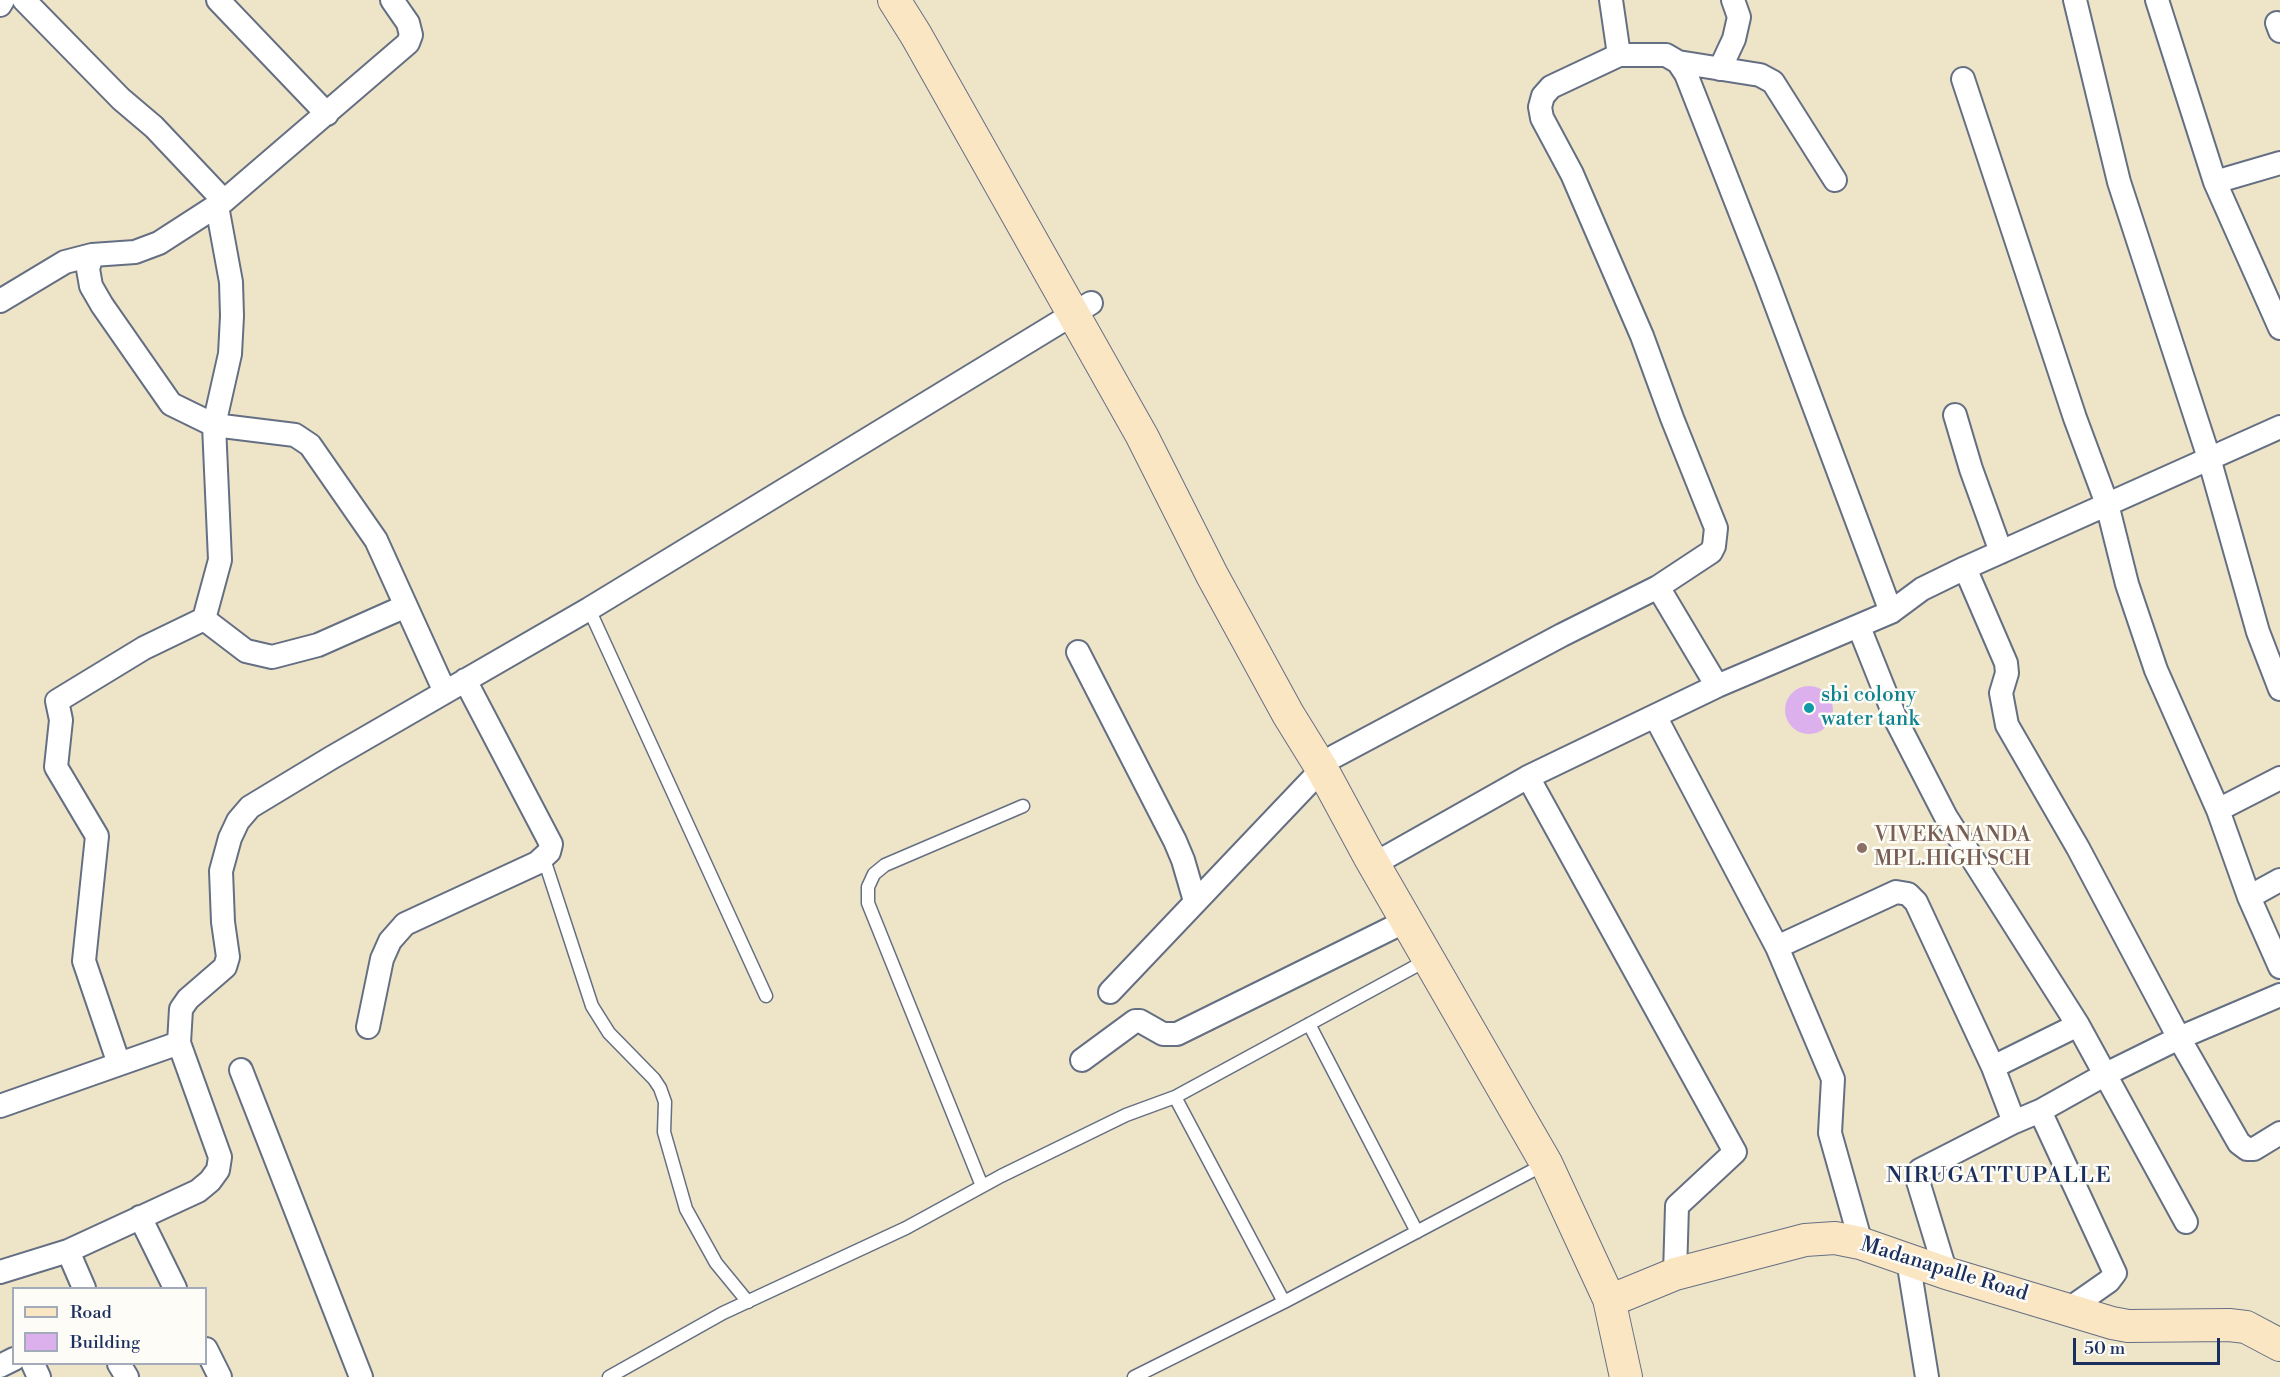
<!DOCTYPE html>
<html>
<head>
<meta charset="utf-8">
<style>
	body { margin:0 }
	#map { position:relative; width:2280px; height:1377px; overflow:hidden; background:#eee5c8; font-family:"Libre Bodoni",serif }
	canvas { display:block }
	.legend { position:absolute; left:12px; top:1287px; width:195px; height:78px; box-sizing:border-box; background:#fdfcf7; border:2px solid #a3aaba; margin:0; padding:8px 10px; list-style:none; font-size:18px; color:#1b2f5e }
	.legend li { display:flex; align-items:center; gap:12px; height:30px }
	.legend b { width:30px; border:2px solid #a3aaba }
	.scale { position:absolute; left:2073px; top:1338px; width:147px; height:27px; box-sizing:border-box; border:3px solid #1b2f5e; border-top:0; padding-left:8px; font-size:18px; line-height:21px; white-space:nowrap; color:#1b2f5e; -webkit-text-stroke:4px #fdfcf7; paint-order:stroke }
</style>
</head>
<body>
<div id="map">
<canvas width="2280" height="1377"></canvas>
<ul class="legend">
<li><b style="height:8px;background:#fbe6c4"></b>Road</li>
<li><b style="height:16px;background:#dcb0ec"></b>Building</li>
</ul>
<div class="scale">50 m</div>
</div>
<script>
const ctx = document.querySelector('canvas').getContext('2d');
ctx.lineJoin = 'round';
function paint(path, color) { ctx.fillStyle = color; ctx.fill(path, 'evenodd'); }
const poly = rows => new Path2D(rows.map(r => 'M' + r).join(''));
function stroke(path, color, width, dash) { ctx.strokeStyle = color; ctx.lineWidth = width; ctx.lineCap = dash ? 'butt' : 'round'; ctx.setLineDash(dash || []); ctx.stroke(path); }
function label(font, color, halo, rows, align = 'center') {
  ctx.font = font + ' "Libre Bodoni",serif'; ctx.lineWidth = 5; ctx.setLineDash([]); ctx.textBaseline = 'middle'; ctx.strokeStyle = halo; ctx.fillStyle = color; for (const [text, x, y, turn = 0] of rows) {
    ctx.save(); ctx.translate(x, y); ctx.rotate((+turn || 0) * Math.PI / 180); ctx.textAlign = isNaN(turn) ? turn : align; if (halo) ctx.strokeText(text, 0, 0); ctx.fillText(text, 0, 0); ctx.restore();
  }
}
paint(poly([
	'1785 710a24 24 0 1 1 48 0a24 24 0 1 1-48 0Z'
]), '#dcb0ec');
const lane = poly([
	[589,609,766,996],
	[544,859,592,1006,609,1033,654,1079,660,1088,665,1102,664,1132,686,1209,716,1263,748,1302],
	[1309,1024,1417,1232],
	[1175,1097,1427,960],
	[982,1186,868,903,868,887,874,874,885,865,1023,806],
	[609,1377,723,1313,906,1228,1001,1176,1126,1115,1175,1097,1284,1302],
	[1134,1377,1284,1302,1545,1164]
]);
const street = poly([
	[24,0,121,99,154,127,224,201],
	[218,0,327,114],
	[1611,0,1619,55,1666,55,1678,62,1686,74,1766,278,1891,612],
	[2075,0,2119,182,2209,458,2258,632,2280,689],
	[2157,0,2215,182,2280,328],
	[0,5,3,0],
	[2277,23,2280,31],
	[1678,62,1760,75,1773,82,1835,180],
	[1720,69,1734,39,1739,17,1733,0],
	[1963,79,2075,418,2107,504,2127,584,2156,670,2218,810,2249,897,2280,967],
	[2215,182,2280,163],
	[92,255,88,269,91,286,102,305,171,404,214,425,230,354,232,316,231,282,217,206],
	[0,301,65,262,92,255,135,252,159,243,224,201,408,43,411,35,408,23,392,0],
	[1955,415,1971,469,2001,552],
	[1965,568,2006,663,2007,673,2001,693,2007,725,2078,848,2179,1038,2239,1143,2247,1149,2254,1149,2280,1133],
	[1658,587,1717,686],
	[204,619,220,560,214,425,295,435,310,445,376,540,445,692],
	[1859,627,1897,722,1946,817,2078,1025,2186,1222],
	[1078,652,1175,841,1183,860,1195,901],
	[1655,716,1777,947,1833,1079,1830,1133,1861,1243],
	[1335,756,1562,635,1658,587,1711,552,1714,546,1716,528,1672,418,1642,336,1572,174,1542,118,1540,107,1543,96,1551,87,1619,55],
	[1528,777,1735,1152,1677,1206,1675,1274],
	[2218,810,2280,778],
	[1374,864,1528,777,1717,686,1891,612,1922,589,1965,568,2280,427],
	[2249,897,2280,880],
	[1777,947,1896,892,1908,894,1916,902,1993,1067,2014,1122,2040,1111,2106,1074,2179,1038,2280,995],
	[1110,992,1322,769],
	[368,1027,382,959,390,941,405,924,537,863,549,852,551,844,465,680],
	[1082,1060,1135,1021,1140,1021,1163,1034,1177,1034,1406,921],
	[119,1064,84,961,97,836,56,767,61,720,57,701,144,648,204,619,246,651,272,657,318,645,406,606],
	[1993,1067,2078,1025],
	[241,1070,361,1377],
	[0,1106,179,1043],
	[2040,1111,2115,1273,2109,1281,2069,1309],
	[140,1217,175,1288],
	[1908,1260,1927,1377],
	[0,1272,68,1251],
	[1946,1273,1917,1178,1920,1170,2014,1122],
	[84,1288,68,1251,198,1191,210,1181,218,1170,220,1157,179,1043,181,1009,188,999,225,967,228,957,223,922,221,871,230,838,238,821,250,807,331,758,589,609,1091,303],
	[206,1349,220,1377],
	[33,1364,39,1377],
	[119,1364,127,1377],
	[0,1366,14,1359]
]);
const secondary = poly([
	[894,0,916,35,1142,436,1212,575,1288,714,1322,769,1369,856,1546,1163,1609,1299,1626,1377],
	[1609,1299,1624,1295,1675,1274,1805,1240,1835,1238,1860,1243,1946,1273,2112,1323,2128,1326,2229,1325,2246,1327,2280,1345]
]);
stroke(lane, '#656f83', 15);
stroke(street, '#656f83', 26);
stroke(secondary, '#656f83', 34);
stroke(lane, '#fff', 12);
stroke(street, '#fff', 22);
stroke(secondary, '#fbe6c4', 32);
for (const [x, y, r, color] of [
	[1809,708,6,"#0f9aa8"],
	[1862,848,6,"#8d6e63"]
]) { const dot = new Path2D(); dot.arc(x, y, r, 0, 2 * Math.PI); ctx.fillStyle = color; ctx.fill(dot); stroke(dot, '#fdfcf7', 2); }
label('21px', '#0d838f', '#fdfcf7', [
	["sbi colony",1821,696],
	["water tank",1821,720]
], 'left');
label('21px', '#785e54', '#fdfcf7', [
	["VIVEKANANDA",1874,836],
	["MPL.HIGH SCH",1874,860]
], 'left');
label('21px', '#1b2f5e', '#fdfcf7', [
	["Madanapalle Road",1944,1270,17]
]);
ctx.letterSpacing = '1.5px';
label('22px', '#1b2f5e', '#fdfcf7', [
	["NIRUGATTUPALLE",1999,1177]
]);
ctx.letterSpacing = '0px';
</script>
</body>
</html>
